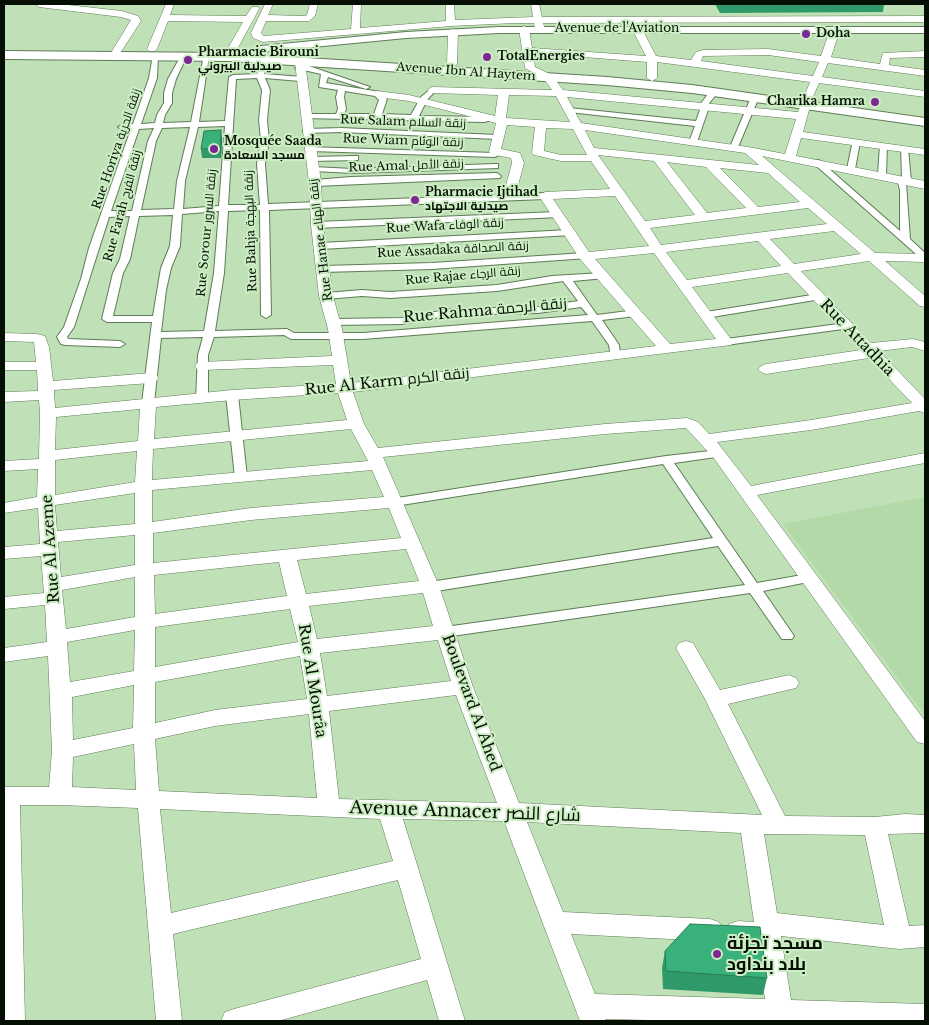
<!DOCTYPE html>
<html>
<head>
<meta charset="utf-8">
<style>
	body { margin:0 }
	#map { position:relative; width:929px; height:1025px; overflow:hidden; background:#c0e1b7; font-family:"Libre Baskerville",serif }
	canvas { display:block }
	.frame { position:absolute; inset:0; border:5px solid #050f03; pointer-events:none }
</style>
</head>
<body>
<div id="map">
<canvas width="929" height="1025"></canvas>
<div class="frame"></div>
</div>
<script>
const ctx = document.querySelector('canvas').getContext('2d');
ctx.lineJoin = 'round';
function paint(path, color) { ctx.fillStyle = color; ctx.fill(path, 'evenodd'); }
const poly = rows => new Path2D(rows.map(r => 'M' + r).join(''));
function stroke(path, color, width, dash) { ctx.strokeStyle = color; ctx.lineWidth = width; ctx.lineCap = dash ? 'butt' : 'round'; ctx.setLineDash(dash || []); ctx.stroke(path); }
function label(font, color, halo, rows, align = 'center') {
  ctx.font = font + ' "Libre Baskerville",Cairo,serif'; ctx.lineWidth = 4; ctx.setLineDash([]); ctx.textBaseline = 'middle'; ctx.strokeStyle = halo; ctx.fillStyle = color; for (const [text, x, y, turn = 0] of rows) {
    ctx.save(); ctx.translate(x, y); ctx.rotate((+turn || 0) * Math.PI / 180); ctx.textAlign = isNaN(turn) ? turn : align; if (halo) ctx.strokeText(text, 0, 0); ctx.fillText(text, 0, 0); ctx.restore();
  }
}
paint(poly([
	[925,497,925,715,783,524]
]), '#b3d9a9');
const pedestrian = poly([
	[153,55,158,56,157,78,141,124,155,123,157,115,164,103,164,93,168,79,178,61,185,55,190,56,184,62,176,79,172,93,172,103,165,115,163,123,191,122,204,55,209,56,199,122,225,121,229,77,233,75,257,74,265,58,270,59,264,74,303,77,303,81,300,81,265,78,270,90,267,120,269,141,265,164,268,204,545,193,549,196,545,199,269,210,271,315,266,318,261,315,260,210,228,211,224,273,215,331,287,329,294,333,363,333,588,315,581,307,538,313,451,315,402,324,333,325,328,322,333,319,402,318,451,309,538,307,578,301,563,281,497,291,390,298,362,296,326,299,321,296,326,293,362,290,390,292,497,285,552,276,602,273,605,274,605,278,573,281,597,315,636,310,641,313,636,316,602,320,619,345,620,355,619,357,611,357,609,345,592,321,363,339,291,339,284,335,214,337,208,355,208,399,202,402,196,399,198,355,203,337,161,338,154,403,148,406,144,405,142,403,152,322,107,322,102,319,113,273,120,259,130,216,109,217,74,327,67,337,68,339,120,341,125,344,120,347,65,345,61,344,57,337,64,327,81,279,89,248,131,129,122,129,118,127,122,125,133,124,149,78,153,55],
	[257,78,262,90,259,120,261,141,257,164,260,205,228,205,236,79,257,78],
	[225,126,219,206,183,209,185,181,198,127,225,126],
	[190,127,177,181,174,209,141,210,156,141,162,128,190,127],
	[154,128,148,141,132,211,111,211,139,129,154,128],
	[219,211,214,273,204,331,161,332,166,290,171,268,180,246,182,214,219,211],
	[173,215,170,246,161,268,153,316,113,316,123,273,130,259,139,216,173,215],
	[306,65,370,87,366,89,328,77,326,83,380,92,387,99,382,114,411,115,421,97,432,88,436,90,427,100,419,116,492,117,496,119,484,122,304,118,303,116,307,114,336,114,338,109,336,97,338,90,319,87,321,74,295,68,306,65],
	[345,91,375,96,379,100,374,114,344,114,346,109,344,97,345,91],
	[711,90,718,92,707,106,708,110,697,142,693,144,689,142,695,126,569,112,565,110,569,108,696,121,700,110,699,106,711,90],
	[752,95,759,97,738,147,731,149,730,147,752,95],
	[341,128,497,135,501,137,497,139,341,132,307,133,303,131,307,129,341,128],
	[853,140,860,142,855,169,851,171,847,169,853,140],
	[880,144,887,146,886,175,882,178,878,175,880,144],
	[308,147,495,153,499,155,495,157,311,151,308,151,308,147],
	[901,147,908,149,911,181,906,183,910,239,925,253,925,259,922,260,919,259,916,254,812,162,819,160,900,231,900,190,897,179,902,177,901,147],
	[355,156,358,156,358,160,312,161,308,159,312,157,355,156],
	[495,164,498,164,498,168,353,173,313,171,309,169,313,167,353,169,495,164],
	[497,173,501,176,500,178,315,186,311,183,315,180,351,177,497,173],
	[557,212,561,215,560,217,317,228,313,225,317,222,557,212],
	[569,230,574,233,572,235,321,249,316,246,321,243,569,230],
	[585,253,588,254,588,258,432,269,323,272,318,269,323,266,432,263,585,253],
	[818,294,821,295,821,299,706,318,701,315,706,312,818,294],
	[846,323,850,324,850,328,726,345,721,342,726,339,846,323],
	[232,392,238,395,247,477,241,481,235,477,226,395,232,392],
	[719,450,723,452,725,454,723,456,674,463,757,583,808,574,813,575,815,578,813,581,763,591,792,633,794,636,792,639,782,639,750,593,445,637,440,635,438,632,440,629,445,627,745,585,718,546,430,592,425,590,423,587,425,584,430,582,713,538,663,464,395,506,391,505,389,502,391,499,666,456,719,450]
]);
const minor = poly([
	[35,4,59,4,122,11,138,16,141,21,117,58,114,59,109,56,131,20,121,17,39,7,35,4],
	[166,4,174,4,170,15,246,16,252,7,258,7,259,9,233,57,228,60,223,57,243,22,168,21,157,49,155,51,149,51,147,49,166,4],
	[265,4,273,4,268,15,304,16,307,15,310,4,318,4,315,16,309,21,266,21,261,33,264,36,351,29,353,4,361,4,360,28,446,21,446,4,454,4,455,20,533,17,531,4,539,4,542,17,925,16,925,22,543,23,545,29,540,32,535,29,534,23,515,23,451,26,263,42,253,38,251,33,265,4],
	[524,26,529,29,532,48,646,56,632,29,637,26,642,29,656,56,691,60,696,52,703,50,768,49,821,56,830,30,835,27,840,30,831,57,880,64,883,53,925,51,925,57,890,58,889,65,925,70,925,76,828,63,822,77,925,91,925,97,819,83,812,99,803,132,925,149,925,155,801,138,796,156,925,181,925,189,762,156,875,253,925,254,925,262,885,261,925,296,925,307,920,306,869,261,801,271,871,343,913,339,925,342,925,351,912,347,879,351,925,399,925,413,919,411,811,430,717,442,751,486,925,453,925,463,757,495,925,721,925,744,917,742,713,457,686,428,605,434,383,457,439,586,473,687,519,803,762,815,705,699,676,648,679,643,686,641,693,643,720,690,789,675,796,678,799,683,796,688,728,704,785,816,875,817,905,814,925,815,925,833,888,834,909,926,925,925,925,947,899,949,781,936,791,1000,925,1004,925,1021,691,1021,605,1019,606,1021,580,1021,504,821,403,819,465,1021,439,1021,427,980,278,1021,221,1021,225,1012,234,1009,421,959,398,880,173,934,182,1021,156,1021,138,808,60,805,20,805,25,1021,4,1021,4,787,49,787,52,751,48,656,4,662,4,648,47,642,45,605,4,609,4,597,44,593,41,556,4,559,4,547,40,544,38,508,4,513,4,503,37,497,38,469,4,471,4,461,39,459,40,413,39,400,4,402,4,392,38,391,37,370,4,370,4,362,36,362,34,342,4,341,4,333,37,334,45,336,49,347,53,381,151,373,156,375,159,378,156,381,151,383,54,390,55,408,232,390,336,384,333,365,202,370,197,369,195,366,197,363,202,362,332,356,328,329,319,296,311,225,309,183,295,62,300,59,305,62,321,183,323,225,333,296,342,329,351,383,656,346,580,259,539,196,545,192,610,189,591,161,561,161,534,155,532,153,535,127,507,125,501,149,520,153,524,163,517,189,511,193,507,192,505,189,512,163,511,158,491,154,489,152,496,123,409,101,377,97,372,94,377,91,409,95,495,116,498,95,432,93,427,90,432,87,552,90,544,79,525,68,519,29,524,26],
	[533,53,647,62,647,78,652,81,657,78,657,62,810,82,798,112,563,90,552,75,535,67,533,53],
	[768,55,819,62,813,76,701,61,703,56,768,55],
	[509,95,556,96,570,122,506,118,509,95],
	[567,97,796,119,785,154,748,147,581,123,567,97],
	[546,128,573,129,587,155,561,155,544,151,546,128],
	[585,130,745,153,759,165,594,148,585,130],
	[598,155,654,161,695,215,645,221,598,155],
	[667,162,706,167,746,208,707,213,667,162],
	[720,168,768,173,800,202,758,207,720,168],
	[615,196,649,246,589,252,553,199,615,196],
	[808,208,827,224,661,245,650,228,808,208],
	[834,231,861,254,794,264,770,239,834,231],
	[758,241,781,266,687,280,666,252,758,241],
	[654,253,716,339,670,344,595,259,654,253],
	[788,273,861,350,766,364,761,366,758,369,761,372,766,374,869,358,912,403,811,420,709,434,698,422,687,418,605,424,378,448,364,424,353,392,731,345,733,342,692,287,788,273],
	[338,393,347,420,154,439,156,407,232,400,338,393],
	[140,409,138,441,55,450,56,417,140,409],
	[351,429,368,461,152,480,153,449,351,429],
	[137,451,135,482,55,495,55,460,137,451],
	[372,470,384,497,251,508,152,522,152,490,372,470],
	[135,493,135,524,57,531,55,505,135,493],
	[389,508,401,538,153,563,153,533,251,520,389,508],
	[135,535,135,565,61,577,58,542,135,535],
	[406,549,419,581,306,594,297,560,406,549],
	[279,562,287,596,155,614,154,575,279,562],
	[135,577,135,617,66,629,62,590,135,577],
	[423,593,433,626,317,639,309,606,423,593],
	[290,609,298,642,155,667,155,627,290,609],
	[135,630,134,671,70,682,67,642,135,630],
	[438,640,451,681,327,696,320,653,438,640],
	[300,656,307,699,215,710,155,723,155,682,300,656],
	[134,685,133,728,73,740,72,697,134,685],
	[456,695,497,803,339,799,329,711,456,695],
	[309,714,317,798,159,791,155,739,215,726,309,714],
	[134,744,136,790,72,787,73,757,134,744],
	[160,809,380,819,393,861,171,913,160,809],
	[527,822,741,833,754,922,738,921,729,924,726,932,729,940,738,943,757,944,765,999,595,994,571,934,710,941,719,938,722,930,719,922,710,919,563,912,527,822],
	[764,834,865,835,884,925,777,913,764,834],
	[453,29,458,32,457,64,452,67,447,64,448,32,453,29]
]);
const tertiary = poly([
	[499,27,925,27,925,33,499,33,406,38,261,52,255,49,261,46,406,32,499,27],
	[4,51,228,53,607,77,692,85,925,118,925,126,692,93,607,85,228,61,4,59,4,51]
]);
stroke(pedestrian, '#5e7c56', 2);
stroke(minor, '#5e7c56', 1);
stroke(tertiary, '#5e7c56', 2);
paint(pedestrian, '#fff');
paint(minor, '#fff');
paint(tertiary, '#fff');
paint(poly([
	[715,4,884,4,883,12,720,13],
	[222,139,221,158,202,158,201,149],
	[665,951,767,978,763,995,663,989,662,968]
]), '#309969');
paint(poly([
	[221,130,222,139,221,158,220,149]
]), '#277d55');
const building = poly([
	[221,130,220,149,201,149,204,131,221,130],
	[690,924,760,927,767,978,666,971,665,951,690,924]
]);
paint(building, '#38b27a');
stroke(building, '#277d55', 1);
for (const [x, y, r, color] of [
	[806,34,5,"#7e2693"],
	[487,57,5,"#7e2693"],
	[188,60,5,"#7e2693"],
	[875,102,5,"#7e2693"],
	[214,149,5,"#7e2693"],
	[415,200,5,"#7e2693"],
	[717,954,5,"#7e2693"]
]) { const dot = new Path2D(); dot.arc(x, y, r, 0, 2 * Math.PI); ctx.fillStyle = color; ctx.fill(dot); stroke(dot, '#cdeec4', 2); }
label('12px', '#050f03', '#cdeec4', [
	["Avenue de l'Aviation",617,29],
	["Avenue Ibn Al Haytem",466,72,4],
	["Rue Salam زنقة السلام",403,122,2],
	["Rue Wiam زنقة الوئام",403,141,2],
	["Rue Horiya زنقة الحرية",117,149,-71],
	["Rue Amal زنقة الأمل",406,166,-2],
	["Rue Farah زنقة الفرح",123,206,-75],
	["Rue Wafa زنقة الوفاء",445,226,-3],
	["Rue Bahja زنقة البهجة",251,231,-92],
	["Rue Sorour زنقة السرور",207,233,-85],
	["Rue Hanae زنقة الهناء",321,240,-97],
	["Rue Assadaka زنقة الصداقة",453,250,-3],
	["Rue Rajae زنقة الرجاء",463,276,-5]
]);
label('bold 12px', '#050f03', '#cdeec4', [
	["Doha",816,34],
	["Pharmacie Birouni",198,53],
	["صيدلية البيروني",198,67],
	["TotalEnergies",497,57],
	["Charika Hamra",865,102,"right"],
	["Mosquée Saada",224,142],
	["مسجد السعادة",224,156],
	["Pharmacie Ijtihad",425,193],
	["صيدلية الاجتهاد",425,207]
], 'left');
label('15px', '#050f03', '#cdeec4', [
	["Rue Rahma زنقة الرحمة",485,311,-5],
	["Rue Attadhia",857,338,46],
	["Rue Al Karm زنقة الكرم",387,382,-6],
	["Rue Al Azeme",51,549,-94],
	["Rue Al Mourâa",312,681,81],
	["Boulevard Al Âhed",471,703,70]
]);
label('18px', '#050f03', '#cdeec4', [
	["Avenue Annacer شارع النصر",465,812,2]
]);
label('bold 18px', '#050f03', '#cdeec4', [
	["مسجد تجزئة",727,944],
	["بلاد بنداود",727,965]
], 'left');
</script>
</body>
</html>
